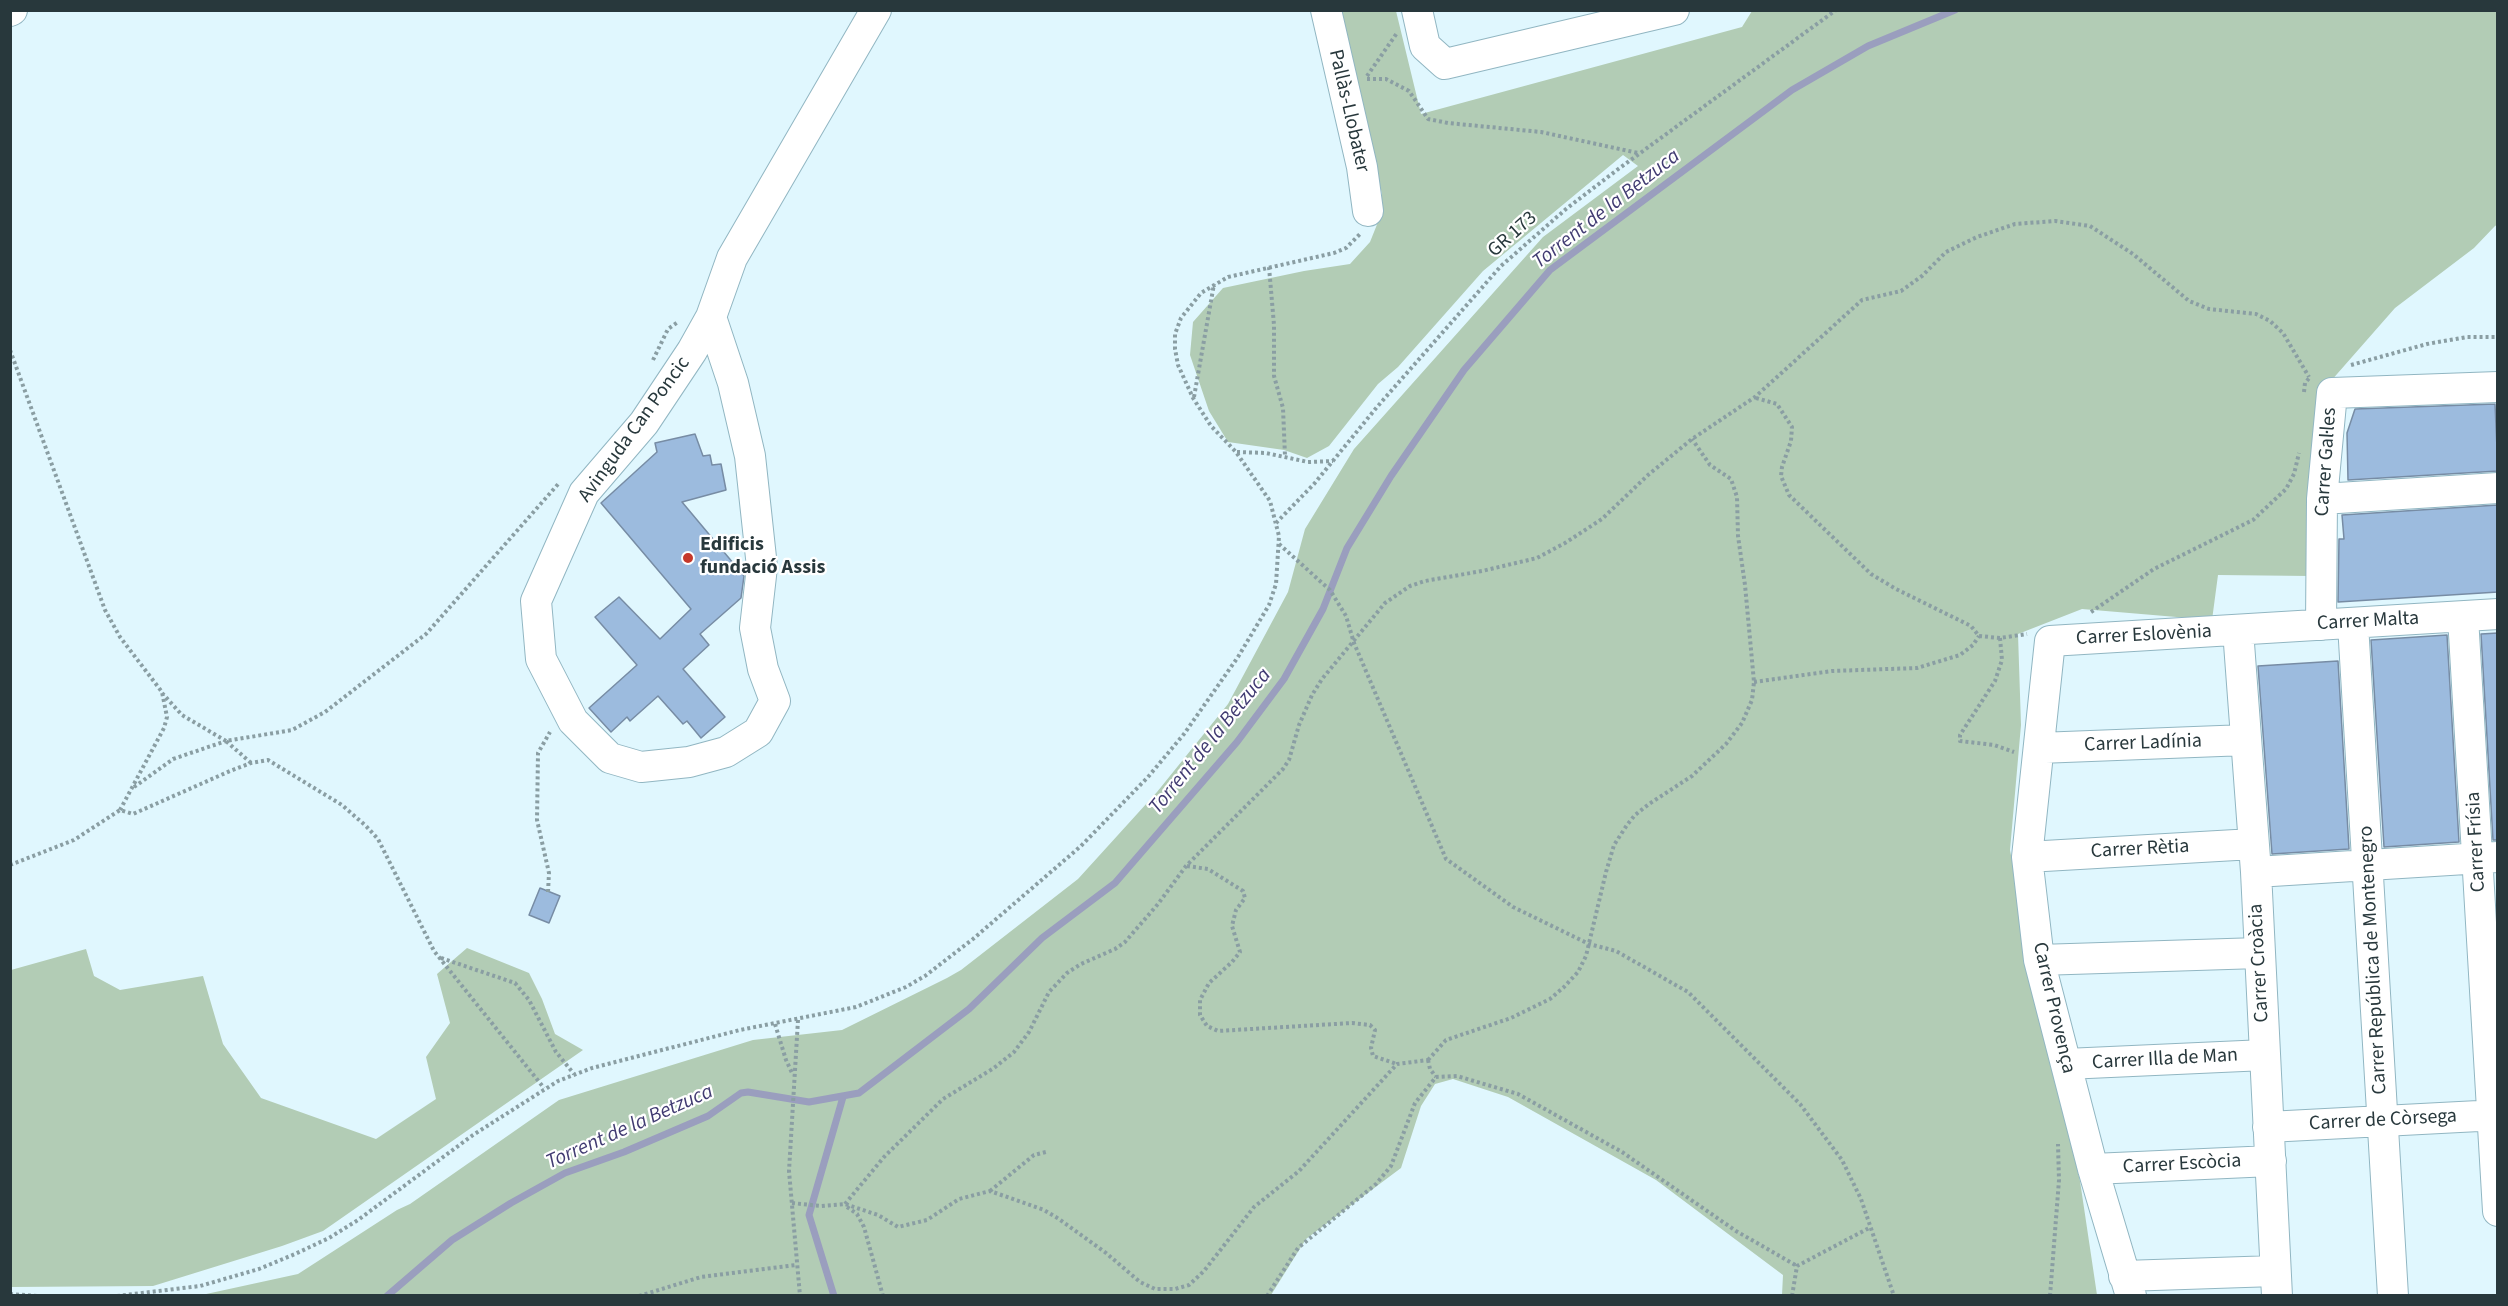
<!DOCTYPE html>
<html>
<head>
<meta charset="utf-8">
<style>
	body { margin:0 }
	#map { position:relative; width:2508px; height:1306px; overflow:hidden; background:#e0f7fe; font-family:"Source Sans 3",sans-serif }
	canvas { display:block }
	.frame { position:absolute; inset:0; border:12px solid #28383c; pointer-events:none }
</style>
</head>
<body>
<div id="map">
<canvas width="2508" height="1306"></canvas>
<div class="frame"></div>
</div>
<script>
const ctx = document.querySelector('canvas').getContext('2d');
ctx.lineJoin = 'round';
function paint(path, color) { ctx.fillStyle = color; ctx.fill(path, 'evenodd'); }
const poly = rows => new Path2D(rows.map(r => 'M' + r).join(''));
function stroke(path, color, width, dash) { ctx.strokeStyle = color; ctx.lineWidth = width; ctx.lineCap = dash ? 'butt' : 'round'; ctx.setLineDash(dash || []); ctx.stroke(path); }
function label(font, color, halo, rows, align = 'center') {
  ctx.font = font + ' "Source Sans 3",sans-serif'; ctx.lineWidth = 4.5; ctx.setLineDash([]); ctx.textBaseline = 'middle'; ctx.strokeStyle = halo; ctx.fillStyle = color; for (const [text, x, y, turn = 0] of rows) {
    ctx.save(); ctx.translate(x, y); ctx.rotate((+turn || 0) * Math.PI / 180); ctx.textAlign = isNaN(turn) ? turn : align; if (halo) ctx.strokeText(text, 0, 0); ctx.fillText(text, 0, 0); ctx.restore();
  }
}
paint(poly([
	[1337,11,1396,11,1421,114,1742,27,1752,11,2497,11,2497,225,2495,226,2474,248,2395,308,2323,390,2310,576,2218,575,2212,620,2082,609,2018,634,2021,725,2010,850,2044,1029,2080,1181,2097,1295,1782,1295,1783,1275,1656,1180,1508,1097,1453,1079,1435,1084,1421,1106,1401,1168,1306,1239,1271,1295,197,1296,298,1274,397,1210,410,1204,559,1100,753,1040,842,1030,947,978,961,970,1078,879,1157,792,1228,704,1288,592,1305,529,1354,449,1543,237,1638,166,1623,155,1483,271,1398,367,1378,384,1329,446,1307,458,1284,450,1228,442,1209,411,1190,355,1193,322,1223,288,1304,271,1350,264,1370,242,1382,212,1382,194],
	[467,948,529,973,542,999,555,1034,583,1050,323,1231,282,1246,153,1286,11,1287,11,970,86,949,94,976,120,990,203,976,223,1044,261,1098,376,1139,436,1099,426,1057,450,1023,437,974]
]), '#b2ccb5');
stroke(poly([
	[387,1296,452,1240,511,1203,565,1173,624,1152,708,1116,741,1093,748,1092,809,1102,859,1093,969,1009,1042,938,1115,883,1237,742,1284,679,1323,609,1347,548,1391,476,1464,370,1550,270,1792,90,1868,46,1955,10],
	[834,1296,809,1215,843,1097]
]), '#9a9ebe', 7);
const building = poly([
	[2495,404,2498,471,2348,480,2347,433,2355,409,2495,404],
	[695,434,703,456,710,455,712,465,721,464,726,490,682,502,744,576,741,598,700,634,709,645,683,669,725,717,701,738,687,721,683,724,658,696,630,721,627,717,611,732,589,708,637,665,595,617,619,597,660,639,691,609,601,503,657,452,655,443,695,434],
	[2498,505,2498,592,2338,602,2339,539,2344,539,2342,515,2498,505],
	[2498,633,2498,840,2493,840,2481,634,2498,633],
	[2447,635,2459,842,2384,847,2371,640,2447,635],
	[2338,661,2349,849,2272,854,2258,666,2338,661],
	[540,888,560,896,549,923,529,915,540,888]
]);
paint(building, '#9cbbde');
stroke(building, '#778ca4', 1.5);
const minor = poly([
	[1326,10,1362,167,1368,211],
	[1417,10,1425,46,1445,64,1674,10],
	[10,11,12,10],
	[711,317,733,383,750,456,762,567,755,628,763,669,775,701,758,732,726,752,689,762,641,767,610,758,573,721,541,659,536,601,584,493,644,423,692,351,711,317,732,258,876,10],
	[2322,499,2498,488],
	[2463,617,2498,1211],
	[2353,624,2393,1296],
	[2321,625,2322,499,2332,393,2498,387],
	[2238,630,2256,872,2277,1296],
	[2039,748,2246,740],
	[2027,857,2253,844],
	[2256,872,2498,857],
	[2039,960,2259,953],
	[2066,1064,2265,1055],
	[2268,1127,2498,1115],
	[2093,1169,2271,1161],
	[2124,1276,2275,1271],
	[2131,1296,2093,1169,2039,960,2027,857,2050,641,2498,614]
]);
stroke(minor, '#91b6c2', 32);
stroke(poly([
	[1367,76,1397,33],
	[1367,79,1386,79,1409,91,1428,119,1448,123,1541,132,1638,153],
	[1269,267,1274,325,1274,376,1283,408,1285,456],
	[10,350,105,610,120,637,162,692,167,717,164,728,120,810],
	[653,360,668,329,678,322],
	[2351,365,2427,344,2467,337,2498,337],
	[2304,392,2305,383,2310,377],
	[1194,397,1214,284],
	[1756,398,1777,404,1792,427,1791,441,1782,467,1781,476,1789,495,1871,574,1896,589,1971,626,1979,636,2000,638,2027,634],
	[1237,452,1266,453,1308,462,1333,461],
	[1276,523,1314,484,1377,407,1501,266,1566,209,1617,170,1836,10],
	[1279,544,1330,590,1346,616,1354,643,1446,859,1513,907,1589,944,1616,951,1688,992,1800,1104,1842,1160,1861,1199,1894,1296],
	[2091,612,2154,569,2253,520,2286,489,2294,474,2299,453],
	[2000,638,2002,660,1995,681,1960,735,1960,741,1994,745,2014,752],
	[1754,682,1832,671,1917,668,1960,655,1973,645,1979,636],
	[162,693,182,715,226,741],
	[251,763,226,741,292,730,325,712,426,634,560,482],
	[134,787,173,759,226,741],
	[10,865,74,840,120,810,133,814,230,771,251,763,268,760,342,805,366,826,378,839,434,951,544,1088],
	[1187,866,1208,869,1243,891,1245,898,1236,910,1232,926,1240,952,1232,962,1209,983,1200,1000,1200,1015,1207,1026,1218,1031,1352,1023,1370,1025,1375,1030,1371,1048,1373,1056,1397,1064],
	[548,892,549,873,537,820,538,753,550,732],
	[441,958,515,983,529,1000,556,1052,574,1074],
	[798,1020,789,1171,800,1296],
	[775,1024,786,1060,793,1075],
	[1428,1060,1446,1040,1511,1018,1550,999,1564,987,1578,972,1586,956,1606,872,1614,845,1627,825,1635,815,1649,804,1692,776,1726,744,1742,723,1752,700,1754,682,1745,585,1738,536,1737,497,1731,479,1710,465,1692,439],
	[1428,1060,1430,1069,1436,1077],
	[990,1191,1034,1155,1046,1152],
	[792,1203,821,1206,845,1204,878,1215,898,1227,927,1220,959,1199,990,1191,1044,1210,1059,1219,1106,1253,1140,1282,1155,1289,1175,1289,1189,1285,1204,1271,1254,1207,1299,1171,1397,1064,1428,1060],
	[845,1204,884,1157,943,1099,994,1068,1014,1052,1029,1032,1049,992,1067,973,1081,964,1115,949,1125,942,1158,904,1186,866,1283,769,1289,760,1299,725,1312,695,1322,679,1385,603,1410,586,1425,581,1482,571,1537,558,1565,543,1602,519,1648,475,1692,439,1755,397,1862,300,1901,291,1922,276,1946,252,1977,237,2015,224,2055,221,2090,226,2133,254,2189,301,2209,309,2256,314,2270,321,2283,333,2309,377],
	[847,1207,857,1214,864,1227,883,1296],
	[10,1294,38,1296],
	[117,1296,200,1286,259,1269,295,1254,329,1238,358,1220,473,1135,558,1081,592,1068,740,1030,856,1007,906,987,925,976,973,939,1081,846,1148,777,1184,734,1238,657,1269,605,1276,584,1279,536,1270,501,1236,452,1211,426,1193,398,1178,365,1175,349,1175,334,1181,318,1201,293,1228,277,1334,253,1346,248,1360,234],
	[639,1296,701,1277,796,1265],
	[1267,1296,1298,1248,1376,1184,1391,1166,1415,1103,1436,1077,1457,1076,1518,1094,1622,1152,1736,1231,1797,1266],
	[1792,1296,1797,1266,1871,1227],
	[2050,1296,2059,1180,2058,1144]
]), '#8a9ea3', 4, [3, 3]);
stroke(minor, '#fff', 30);
for (const [x, y, r, color] of [
	[688,558,6,"#c5382a"]
]) { const dot = new Path2D(); dot.arc(x, y, r, 0, 2 * Math.PI); ctx.fillStyle = color; ctx.fill(dot); stroke(dot, '#fff', 2); }
label('20px', '#28383c', '#fff', [
	["Pallàs-Llobater",1348,111,77],
	["GR 173",1513,235,-42],
	["Avinguda Can Poncic",635,430,-54],
	["Carrer Gal·les",2327,462,-86],
	["Carrer Malta",2368,622,-3],
	["Carrer Eslovènia",2144,636,-3],
	["Carrer Ladínia",2143,744,-2],
	["Carrer Frísia",2477,842,-93],
	["Carrer Rètia",2140,850,-3],
	["Carrer República de Montenegro",2374,960,-93],
	["Carrer Croàcia",2260,963,-93],
	["Carrer Provença",2053,1008,77],
	["Carrer Illa de Man",2165,1060,-3],
	["Carrer de Còrsega",2383,1121,-3],
	["Carrer Escòcia",2182,1165,-3]
]);
label('bold 20px', '#28383c', '#fff', [
	["Edificis",700,546],
	["fundació Assis",700,569]
], 'left');
label('italic 21px', '#413b72', '#fff', [
	["Torrent de la Betzuca",1607,210,-38],
	["Torrent de la Betzuca",1211,742,-51],
	["Torrent de la Betzuca",630,1128,-24]
]);
</script>
</body>
</html>
